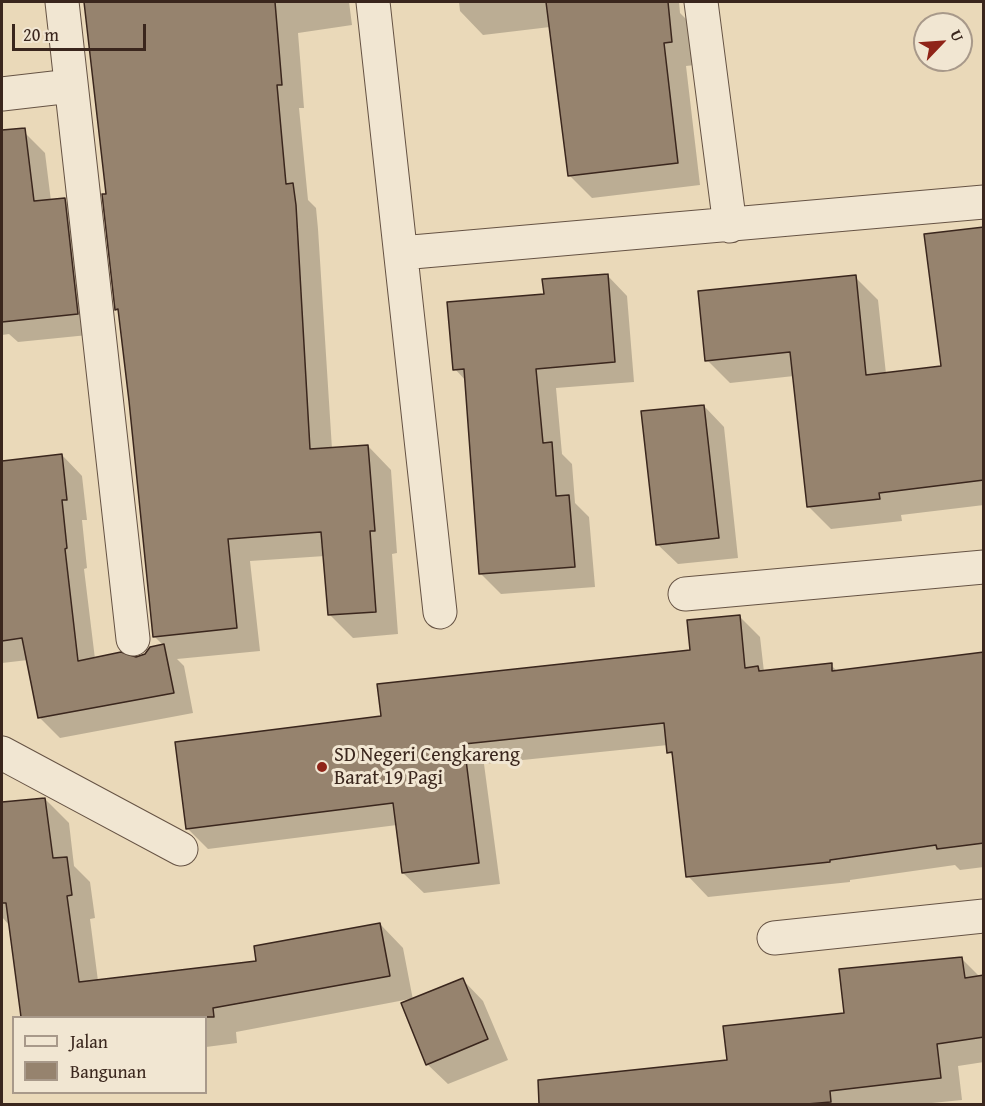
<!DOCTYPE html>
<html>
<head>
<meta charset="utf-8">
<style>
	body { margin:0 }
	#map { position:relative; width:985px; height:1106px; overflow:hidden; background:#ead9b9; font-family:"Gentium Book Plus",serif }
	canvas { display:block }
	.frame { position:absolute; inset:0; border:3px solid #3a261d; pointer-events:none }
	.legend { position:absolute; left:12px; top:1016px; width:195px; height:78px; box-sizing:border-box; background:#f1e6d2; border:2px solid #a8998a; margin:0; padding:8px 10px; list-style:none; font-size:18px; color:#3a261d }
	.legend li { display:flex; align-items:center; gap:12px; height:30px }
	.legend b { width:30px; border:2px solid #a8998a }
	.north { position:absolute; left:913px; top:12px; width:60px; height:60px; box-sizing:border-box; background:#f1e6d2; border:2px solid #a8998a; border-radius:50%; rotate:65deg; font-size:16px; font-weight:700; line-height:24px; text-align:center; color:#3a261d }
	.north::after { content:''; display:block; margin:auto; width:21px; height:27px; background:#8f2418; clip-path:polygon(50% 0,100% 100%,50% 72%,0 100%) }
	.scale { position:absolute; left:12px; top:24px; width:134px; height:27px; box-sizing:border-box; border:3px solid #3a261d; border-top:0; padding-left:8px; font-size:18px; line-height:21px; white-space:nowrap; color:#3a261d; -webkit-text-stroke:4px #f1e6d2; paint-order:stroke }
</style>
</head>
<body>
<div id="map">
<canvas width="985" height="1106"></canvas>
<div class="frame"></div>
<ul class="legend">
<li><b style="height:8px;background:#f1e6d2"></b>Jalan</li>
<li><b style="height:16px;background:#96836e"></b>Bangunan</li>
</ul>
<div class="north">U</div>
<div class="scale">20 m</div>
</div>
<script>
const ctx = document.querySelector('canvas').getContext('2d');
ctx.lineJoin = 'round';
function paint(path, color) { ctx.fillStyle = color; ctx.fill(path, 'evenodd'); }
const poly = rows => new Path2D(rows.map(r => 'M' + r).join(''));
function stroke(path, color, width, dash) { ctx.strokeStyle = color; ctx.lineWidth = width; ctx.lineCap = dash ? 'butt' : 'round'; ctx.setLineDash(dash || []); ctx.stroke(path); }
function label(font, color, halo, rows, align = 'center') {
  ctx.font = font + ' "Gentium Book Plus",serif'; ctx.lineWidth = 6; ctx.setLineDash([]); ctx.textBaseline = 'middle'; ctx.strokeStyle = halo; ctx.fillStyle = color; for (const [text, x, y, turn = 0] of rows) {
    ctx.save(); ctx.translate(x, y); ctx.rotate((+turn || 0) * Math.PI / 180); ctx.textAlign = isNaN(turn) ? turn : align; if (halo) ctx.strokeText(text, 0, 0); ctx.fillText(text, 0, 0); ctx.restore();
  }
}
paint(poly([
	[86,2,349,2,352,25,298,33,304,108,299,108,308,200,316,208,318,229,332,449,368,446,391,470,397,553,392,554,398,634,353,638,329,614,325,556,250,561,260,651,177,659,184,666,193,713,60,738,40,718,28,660,2,663,2,462,62,455,82,476,87,520,82,520,87,568,84,569,95,659,136,659,164,646,154,636,120,312,117,309,107,195],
	[459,2,679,2,680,13,690,23,695,65,686,66,700,185,592,198,569,175,550,27,483,35,460,11],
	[25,133,45,153,51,201,64,199,85,220,98,334,18,342,9,334,2,335,2,135],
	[984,228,984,505,901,515,902,521,831,529,808,506,794,376,730,383,707,360,855,277,878,300,886,374,942,367],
	[607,275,627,296,634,382,556,388,562,454,572,464,575,503,589,517,595,587,501,594,480,573,466,381,455,369,545,296],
	[704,406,724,427,738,558,678,564,657,544],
	[739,616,760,637,764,672,831,665,838,672,984,653,984,867,960,870,955,865,850,880,850,882,708,897,688,876,675,758,669,752,668,745,484,764,500,884,424,893,403,873,397,825,208,849,187,828,383,717,692,651],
	[45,799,69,823,74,866,90,882,95,918,90,919,98,981,258,962,380,924,403,948,413,1000,463,980,483,1001,508,1060,448,1084,427,1064,410,999,236,1032,237,1043,206,1047,206,1018,22,1018,10,926,2,917,2,804],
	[962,959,980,977,984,977,984,1062,958,1066,962,1100,922,1104,568,1104,565,1079,728,1061,846,1014]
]), '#0003');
const building = poly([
	[84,2,275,2,282,85,277,85,286,184,293,183,296,205,310,449,368,445,375,531,370,531,376,612,328,615,321,532,228,539,237,628,153,637,129,401,118,309,115,310,102,194,106,194,84,2],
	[546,2,668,2,672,42,664,43,678,163,568,176,546,2],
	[25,128,34,201,65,198,78,314,2,322,2,130,25,128],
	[984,227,984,480,879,493,880,499,807,507,790,352,705,361,698,291,856,275,866,375,941,366,924,234,984,227],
	[608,274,615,362,536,369,543,443,552,442,556,496,569,495,575,567,479,574,464,369,453,370,447,302,544,294,542,279,608,274],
	[704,405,719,538,656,545,641,411,704,405],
	[62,454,67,500,62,500,67,548,65,549,78,661,121,652,136,657,145,654,150,647,164,644,174,693,38,718,22,638,2,641,2,461,62,454],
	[740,615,745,668,758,666,759,671,832,663,832,671,984,652,984,843,937,849,936,845,830,860,830,862,686,877,672,752,667,753,664,723,464,744,479,863,402,873,393,803,186,829,175,742,381,716,377,684,690,650,687,620,740,615],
	[45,798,53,858,67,857,72,895,67,896,79,982,256,961,254,946,380,923,390,976,213,1008,214,1017,21,1017,6,903,2,903,2,802,45,798],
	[962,957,965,978,984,975,984,1037,937,1044,941,1078,830,1091,831,1102,807,1104,539,1104,538,1080,727,1060,723,1026,844,1013,839,969,962,957],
	[463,978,488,1039,426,1065,401,1003,463,978]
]);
paint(building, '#96836e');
stroke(building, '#3a261d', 1.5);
const minor = poly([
	[62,2,133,639],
	[373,2,440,612],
	[701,2,730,226],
	[2,94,71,86],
	[401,253,984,202],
	[685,594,984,567],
	[2,753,181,849],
	[774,938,984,916]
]);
stroke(minor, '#665344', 35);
stroke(minor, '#f1e6d2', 33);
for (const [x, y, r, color] of [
	[322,767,6,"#8f2418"]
]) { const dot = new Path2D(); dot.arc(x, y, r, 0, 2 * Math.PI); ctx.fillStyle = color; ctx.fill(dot); stroke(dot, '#f1e6d2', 2); }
label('20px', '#3a261d', '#f1e6d2', [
	["SD Negeri Cengkareng",334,756],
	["Barat 19 Pagi",334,779]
], 'left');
</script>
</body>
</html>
